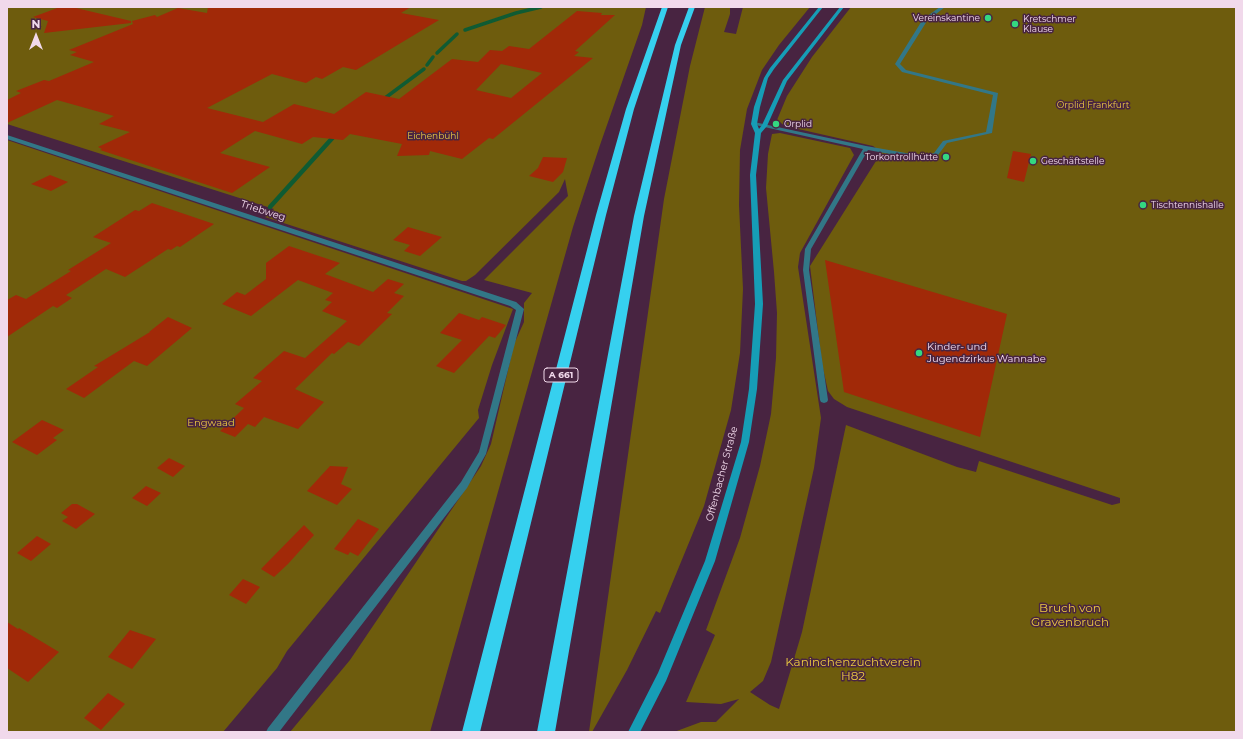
<!DOCTYPE html>
<html>
<head>
<meta charset="utf-8">
<style>
	body { margin:0 }
	#map { position:relative; width:1243px; height:739px; overflow:hidden; background:#482441; font-family:Montserrat,sans-serif }
	canvas { display:block }
	.frame { position:absolute; inset:0; border:8px solid #f1d9eb; pointer-events:none }
	.north { position:absolute; left:16px; top:16px; width:40px; height:40px; -webkit-text-stroke:3px #482441; paint-order:stroke; rotate:0deg; font-size:11px; font-weight:700; line-height:16px; text-align:center; color:#f1d9eb }
	.north::after { content:''; display:block; margin:auto; width:14px; height:18px; background:#f1d9eb; clip-path:polygon(50% 0,100% 100%,50% 72%,0 100%) }
</style>
</head>
<body>
<div id="map">
<canvas width="1243" height="739"></canvas>
<div class="frame"></div>
<div class="north">N</div>
</div>
<script>
const ctx = document.querySelector('canvas').getContext('2d');
ctx.lineJoin = 'round';
function paint(path, color) { ctx.fillStyle = color; ctx.fill(path, 'evenodd'); }
const poly = rows => new Path2D(rows.map(r => 'M' + r).join(''));
function stroke(path, color, width, dash) { ctx.strokeStyle = color; ctx.lineWidth = width; ctx.lineCap = dash ? 'butt' : 'round'; ctx.setLineDash(dash || []); ctx.stroke(path); }
function label(font, color, halo, rows, align = 'center') {
  ctx.font = font + ' Montserrat,sans-serif'; ctx.lineWidth = 3; ctx.setLineDash([]); ctx.textBaseline = 'middle'; ctx.strokeStyle = halo; ctx.fillStyle = color; for (const [text, x, y, turn = 0] of rows) {
    ctx.save(); ctx.translate(x, y); ctx.rotate((+turn || 0) * Math.PI / 180); ctx.textAlign = isNaN(turn) ? turn : align; if (halo) ctx.strokeText(text, 0, 0); ctx.fillText(text, 0, 0); ctx.restore();
  }
}
paint(poly([
	[7,7,646,7,642,25,600,145,573,227,430,732,290,732,350,660,481,466,491,444,514,344,524,322,524,303,532,293,484,280,568,196,565,179,559,192,475,275,466,281,462,281,265,217,274,209,7,124],
	[705,7,730,7,730,14,724,32,736,34,743,7,810,7,779,45,762,70,747,109,740,150,739,205,743,289,740,353,731,410,704,506,660,613,656,611,627,670,592,732,589,732,664,199,690,66],
	[851,7,1236,7,1236,732,674,732,701,722,716,722,739,699,721,704,686,702,715,635,706,630,740,538,760,466,771,414,776,358,777,313,774,272,766,188,768,154,772,134,780,133,850,148,854,155,800,253,798,267,821,418,814,468,771,662,763,681,750,692,770,705,779,709,802,632,846,425,957,467,976,472,979,461,1112,505,1120,503,1120,498,847,407,834,399,828,391,822,364,810,266,876,161,880,151,873,146,785,126,777,120,787,96,812,57],
	[7,140,513,309,492,365,478,410,479,418,287,651,277,668,223,732,7,732]
]), '#6e5c0d');
stroke(poly([
	[465,30,516,13,541,7],
	[437,53,457,34],
	[427,65,433,57],
	[381,101,424,69]
]), '#0f5b33', 3.5);
stroke(poly([
	[270,207,336,134]
]), '#0f5b33', 4.5);
paint(poly([
	[60,7,76,8,131,21,131,23,44,33,48,21,33,17],
	[208,7,411,7,401,13,439,20,356,70,343,67,322,79,316,77,306,83,272,74,207,108,263,122,294,104,334,114,366,92,399,99,452,59,478,62,490,50,502,51,509,46,529,49,577,11,602,13,601,15,615,15,575,51,579,52,574,56,593,58,493,139,489,138,462,159,430,151,429,155,397,156,402,144,350,134,343,140,313,137,302,144,255,131,220,153,270,167,232,193,100,150,102,149,98,147,130,132,99,124,114,116,57,100,7,123,7,100,21,93,16,91,44,80,49,81,94,62,70,55,77,52,69,50,133,24,132,21,155,15,157,17,178,8,207,13],
	[501,64,542,73,511,98,476,90],
	[1013,151,1031,154,1024,182,1007,178],
	[543,157,567,158,563,172,553,182,529,176,538,168],
	[50,175,68,182,51,191,31,184],
	[152,203,214,224,180,247,177,246,171,250,168,249,125,277,106,269,66,295,72,298,57,308,53,306,7,337,7,300,16,295,26,299,71,271,68,270,111,243,93,237,135,210,139,211],
	[408,227,442,237,420,256,404,251,410,245,393,240],
	[289,246,340,263,325,274,373,292,388,279,404,284,394,293,404,296,387,313,392,314,359,346,348,342,334,354,332,353,295,389,324,402,298,429,264,417,255,427,248,424,235,437,220,431,244,408,235,404,262,381,253,378,284,351,305,358,347,321,322,311,332,302,325,300,333,293,298,280,251,316,222,304,237,292,245,295,266,279,266,263],
	[825,260,1007,314,980,437,844,392],
	[459,313,479,320,482,317,506,325,495,338,489,336,454,373,436,366,462,340,440,333],
	[168,317,192,328,147,366,134,361,84,398,66,389,98,367,94,366,150,332,149,332],
	[42,420,64,430,53,438,57,440,37,455,12,442],
	[169,458,185,466,173,477,157,468],
	[330,466,348,467,341,484,352,489,337,505,307,491],
	[146,486,161,493,147,506,132,498],
	[72,504,77,504,95,514,76,529,62,521,68,517,61,513],
	[358,519,379,529,358,556,350,552,348,555,334,549],
	[304,525,314,535,288,564,274,577,261,569],
	[37,536,51,544,31,561,17,553],
	[243,579,260,587,246,604,229,595],
	[7,622,18,629,19,628,59,652,28,682,7,668],
	[130,630,156,639,132,669,108,657],
	[108,693,125,704,101,730,84,718]
]), '#a12908');
paint(poly([
	[940,7,945,7,927,21,900,64,906,70,998,93,992,133,947,143,938,155,923,160,868,150,811,249,809,270,828,400,827,402,824,403,821,402,820,400,803,270,805,249,863,149,751,124,754,122,866,146,923,156,934,153,943,141,986,132,993,95,902,72,895,64,923,19,940,7],
	[510,302,516,302,524,309,486,454,467,488,279,732,266,732,268,728,461,482,479,452,516,310,510,306,509,304,510,302]
]), '#327787');
paint(poly([
	[7,135,516,302,517,304,516,306,510,306,7,139,7,135]
]), '#327787');
paint(poly([
	[819,7,823,7,774,69,768,78,760,107,757,124,759,129,762,125,783,80,840,7,844,7,787,81,767,126,761,133,756,175,763,304,757,389,749,442,715,561,666,681,640,732,628,732,658,673,705,561,741,442,749,389,755,304,750,175,755,133,751,124,754,107,764,78,770,68,819,7]
]), '#169db6');
paint(poly([
	[662,7,668,7,634,109,606,215,480,732,462,732,596,215,626,109,662,7],
	[689,7,695,7,681,45,644,216,555,732,537,732,634,216,675,45,689,7]
]), '#36d0ef');
for (const [x, y, r, color] of [
	[988,18,4,"#34d881"],
	[1015,24,4,"#34d881"],
	[776,124,4,"#34d881"],
	[946,157,4,"#34d881"],
	[1033,161,4,"#34d881"],
	[1143,205,4,"#34d881"],
	[919,353,4,"#34d881"]
]) { const dot = new Path2D(); dot.arc(x, y, r, 0, 2 * Math.PI); ctx.fillStyle = color; ctx.fill(dot); stroke(dot, '#482441', 1.5); }
label('9px', '#f1d9eb', '#482441', [
	["Vereinskantine",980,18,"right"],
	["Kretschmer",1023,19],
	["Klause",1023,29],
	["Orplid",784,124],
	["Torkontrollhütte",938,157,"right"],
	["Geschäftstelle",1041,161],
	["Tischtennishalle",1151,205]
], 'left');
label('9px', '#ecca41', '#482441', [
	["Orplid Frankfurt",1093,105],
	["Eichenbühl",433,136]
]);
for (const [x, y, w] of [
	[561,375,34]
]) { const box = new Path2D(); box.roundRect(x - w / 2, y - 7, w, 14, 3); ctx.fillStyle = '#482441'; ctx.fill(box); stroke(box, '#f1d9eb', 1); }
label('bold 9px', '#f1d9eb', null, [
	["A 661",561,375]
]);
label('10px', '#f1d9eb', '#482441', [
	["Triebweg",263,211,18],
	["Offenbacher Straße",722,474,-75]
]);
label('10px', '#f1d9eb', '#482441', [
	["Kinder- und",927,347],
	["Jugendzirkus Wannabe",927,359]
], 'left');
label('10px', '#ecca41', '#482441', [
	["Engwaad",211,423]
]);
label('12px', '#ecca41', '#482441', [
	["Bruch von",1070,608],
	["Gravenbruch",1070,622],
	["Kaninchenzuchtverein",853,662],
	["H82",853,676]
]);
</script>
</body>
</html>
